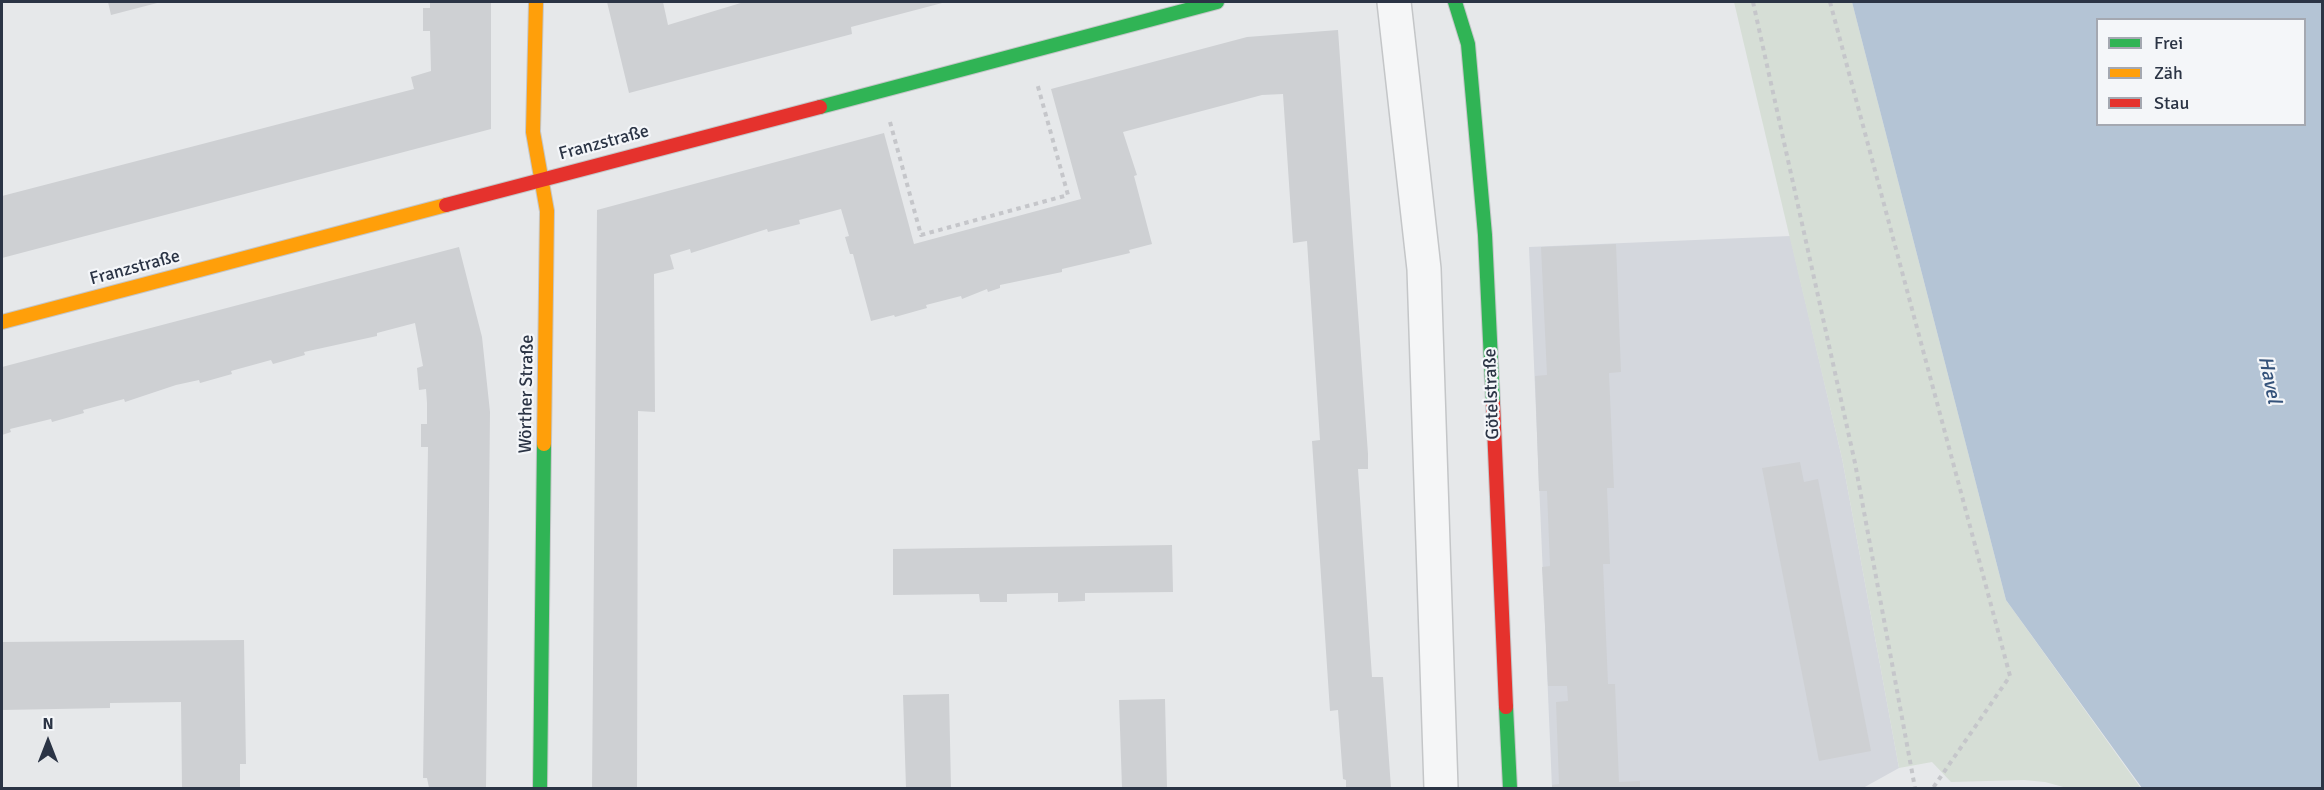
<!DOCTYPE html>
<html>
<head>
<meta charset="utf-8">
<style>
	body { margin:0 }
	#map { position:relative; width:2324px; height:790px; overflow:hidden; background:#e6e8ea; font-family:Signika,sans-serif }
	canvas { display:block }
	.frame { position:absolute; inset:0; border:3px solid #2b3445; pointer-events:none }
	.legend { position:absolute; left:2096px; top:18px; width:210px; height:108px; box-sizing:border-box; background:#f4f6f9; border:2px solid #a4a8b1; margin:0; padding:8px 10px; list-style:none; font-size:18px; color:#2b3445 }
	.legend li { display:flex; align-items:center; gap:12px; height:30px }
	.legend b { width:30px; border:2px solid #a4a8b1 }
	.north { position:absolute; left:18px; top:712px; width:60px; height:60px; -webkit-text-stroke:4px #f4f6f9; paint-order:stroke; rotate:0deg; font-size:16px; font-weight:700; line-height:24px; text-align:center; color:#2b3445 }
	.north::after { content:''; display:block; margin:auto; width:21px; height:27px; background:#2b3445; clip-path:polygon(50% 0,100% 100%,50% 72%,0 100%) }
</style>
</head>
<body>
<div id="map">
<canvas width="2324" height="790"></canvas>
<div class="frame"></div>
<ul class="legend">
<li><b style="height:8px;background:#30b455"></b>Frei</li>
<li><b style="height:8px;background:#ff9f0a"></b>Zäh</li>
<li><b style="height:8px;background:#e5322d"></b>Stau</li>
</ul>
<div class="north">N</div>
</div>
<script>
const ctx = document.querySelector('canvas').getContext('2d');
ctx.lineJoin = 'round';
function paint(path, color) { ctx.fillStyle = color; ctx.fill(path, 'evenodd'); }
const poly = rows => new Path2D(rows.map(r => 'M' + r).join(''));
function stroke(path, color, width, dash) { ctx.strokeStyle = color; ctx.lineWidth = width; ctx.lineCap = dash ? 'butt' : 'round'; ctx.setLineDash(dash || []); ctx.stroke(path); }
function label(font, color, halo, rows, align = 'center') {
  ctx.font = font + ' Signika,sans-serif'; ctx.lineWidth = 4.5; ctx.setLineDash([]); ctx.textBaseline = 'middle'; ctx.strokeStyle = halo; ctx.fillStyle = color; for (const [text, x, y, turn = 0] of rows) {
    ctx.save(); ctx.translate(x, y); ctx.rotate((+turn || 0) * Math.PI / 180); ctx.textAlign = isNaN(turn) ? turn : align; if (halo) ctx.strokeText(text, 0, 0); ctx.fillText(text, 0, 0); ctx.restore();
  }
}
paint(poly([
	[1790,236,1842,458,1899,768,1863,788,1552,788,1529,247]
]), '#d4d7dd');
paint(poly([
	[1734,2,1852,2,2006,600,2140,787,2138,788,2067,788,2045,782,2024,780,1951,782,1932,762,1899,768,1842,458]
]), '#d6ded6');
paint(poly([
	[1852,2,2322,2,2322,788,2142,788,2006,600],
	[2098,20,2304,20,2304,124,2098,124]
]), '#b4c4d5');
paint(poly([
	[108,2,161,2,111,15],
	[430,2,491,2,491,129,2,258,2,196,414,89,411,77,431,71,430,31,423,31,423,8,430,8],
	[607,2,663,2,668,25,744,2,946,2,851,27,852,34,629,93],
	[1338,30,1368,454,1368,469,1358,469,1372,677,1383,677,1391,788,1346,788,1346,780,1343,779,1338,710,1330,711,1312,441,1320,440,1307,241,1293,243,1283,94,1262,95,1123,132,1137,175,1134,176,1152,244,1129,250,1130,253,1062,269,1062,272,1000,285,1000,288,988,292,987,289,962,299,961,296,926,305,927,308,895,317,894,315,871,321,853,254,850,254,845,237,849,236,841,209,799,220,800,224,768,232,767,229,691,253,690,249,670,255,674,269,654,274,655,412,638,411,637,788,592,788,597,210,884,133,914,244,1081,199,1051,89,1247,37],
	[1616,244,1621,372,1609,373,1614,488,1607,488,1610,564,1603,564,1608,684,1615,684,1619,782,1640,781,1640,788,1552,788,1552,785,1559,784,1556,702,1568,701,1567,686,1548,686,1542,567,1550,566,1547,491,1539,491,1535,376,1547,375,1541,247],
	[459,247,482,337,490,412,486,788,429,788,427,778,423,778,428,447,421,447,421,424,427,424,427,403,426,389,419,390,417,368,423,366,415,323,377,333,377,336,304,352,305,355,273,364,271,360,231,371,232,374,200,383,199,380,176,385,125,402,124,399,83,410,84,413,52,422,51,419,10,429,11,432,2,435,2,367],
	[1800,462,1804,482,1818,479,1871,751,1819,761,1762,468],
	[1172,545,1173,592,1085,593,1085,601,1058,602,1058,593,1007,594,1007,602,980,602,979,594,893,595,893,549],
	[244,640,246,764,240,764,240,788,182,788,181,702,110,703,110,708,2,710,2,642],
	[949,694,951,788,906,788,903,695],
	[1165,699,1167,788,1122,788,1119,700]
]), '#ced0d3');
const street = poly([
	[1394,2,1424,269,1441,788]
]);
const fast = poly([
	[1455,2,1468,44,1485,235,1493,403],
	[820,107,1217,2],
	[1506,707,1510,788],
	[540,788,544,444]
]);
const slow = poly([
	[536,2,533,132,547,211,544,444],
	[2,322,446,205]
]);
const jam = poly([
	[446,205,820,107],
	[1493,403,1506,707]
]);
stroke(street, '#c4c6c8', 36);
stroke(fast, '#c4c6c8', 16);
stroke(slow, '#c4c6c8', 16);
stroke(jam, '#c4c6c8', 16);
stroke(poly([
	[1753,2,1855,463,1915,788],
	[1830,2,2010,676,1933,788],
	[890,122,921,235,1068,195,1037,83]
]), '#c5c6ca', 4, [4.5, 4.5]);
stroke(street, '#f5f6f7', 33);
stroke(fast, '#30b455', 14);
stroke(slow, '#ff9f0a', 14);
stroke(jam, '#e5322d', 14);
label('18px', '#2b3445', '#f4f6f9', [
	["Franzstraße",604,143,-15],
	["Franzstraße",135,268,-15],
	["Wörther Straße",527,394,-89],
	["Götelstraße",1492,394,-92]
]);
label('italic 20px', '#34527a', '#f4f6f9', [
	["Havel",2269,380,78]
]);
</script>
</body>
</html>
